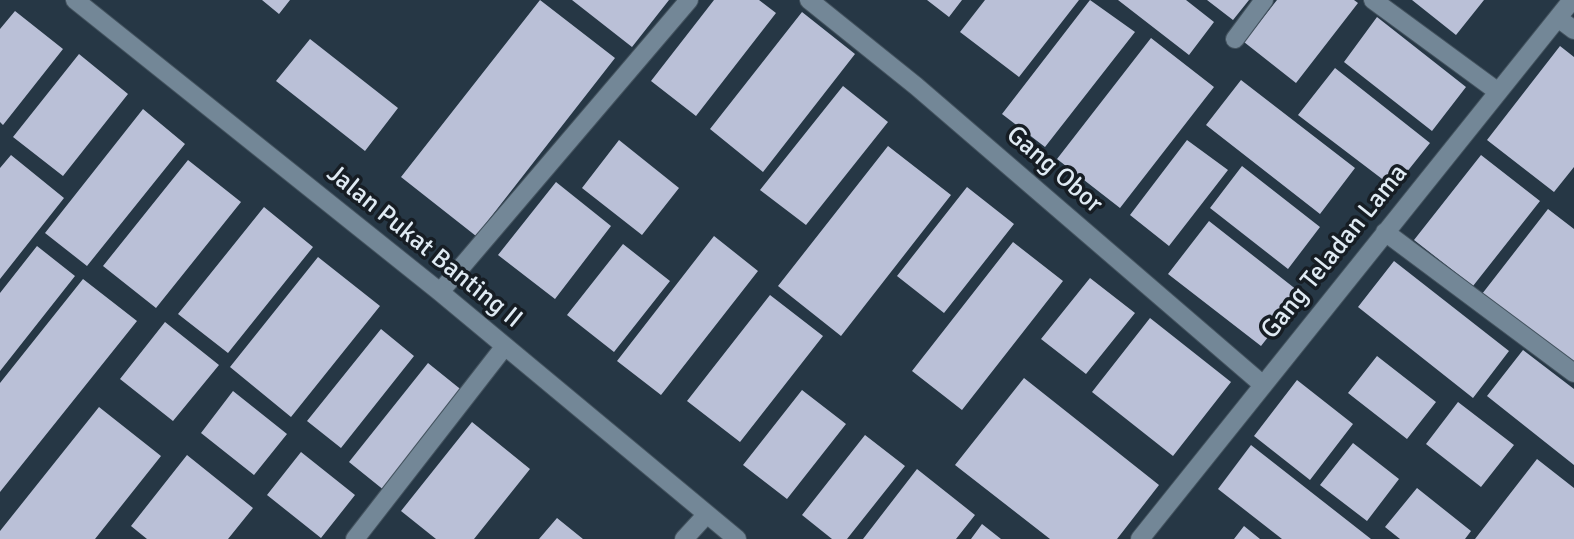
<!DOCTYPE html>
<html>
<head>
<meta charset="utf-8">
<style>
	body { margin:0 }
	canvas { display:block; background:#263745 }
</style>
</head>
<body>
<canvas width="1574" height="539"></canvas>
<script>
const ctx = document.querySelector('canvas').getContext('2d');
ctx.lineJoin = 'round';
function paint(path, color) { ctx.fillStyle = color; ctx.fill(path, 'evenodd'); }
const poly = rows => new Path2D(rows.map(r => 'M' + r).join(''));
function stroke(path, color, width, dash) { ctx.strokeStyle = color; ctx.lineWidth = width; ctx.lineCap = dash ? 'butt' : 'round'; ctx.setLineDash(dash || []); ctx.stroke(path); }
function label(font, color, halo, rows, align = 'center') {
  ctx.font = font + ' Signika,sans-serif'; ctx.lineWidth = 7; ctx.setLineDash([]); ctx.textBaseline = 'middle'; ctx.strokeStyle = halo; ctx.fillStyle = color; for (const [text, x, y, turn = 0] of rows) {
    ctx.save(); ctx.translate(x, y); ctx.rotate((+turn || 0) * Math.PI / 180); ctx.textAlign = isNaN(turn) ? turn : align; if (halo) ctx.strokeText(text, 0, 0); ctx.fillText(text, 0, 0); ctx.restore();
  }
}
paint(poly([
	[262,0,290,0,279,14],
	[540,0,615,58,476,236,401,177],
	[572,0,669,0,632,47],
	[714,0,759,0,776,13,696,116,651,81],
	[927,0,962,0,949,17],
	[985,0,1079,0,1019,77,960,32],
	[1090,0,1135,32,1045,147,1002,114],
	[1118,0,1186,0,1214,22,1189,55],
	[1207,0,1249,0,1233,20],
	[1277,0,1354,0,1358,3,1296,83,1244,42],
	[1412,0,1484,0,1456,35],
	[15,11,63,49,3,125,0,122,0,29],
	[802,12,855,54,763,172,710,129],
	[1377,17,1466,87,1432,131,1344,62],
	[1151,38,1214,87,1120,208,1057,159],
	[310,39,398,108,365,151,276,81],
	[1560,46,1574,57,1574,167,1554,192,1487,140],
	[79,54,128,94,63,176,13,137],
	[1335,68,1430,143,1394,188,1298,115],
	[1241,80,1355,168,1320,214,1206,125],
	[843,86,888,122,806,225,760,190],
	[143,109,185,144,87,266,45,233],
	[619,140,679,188,642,235,582,188],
	[1187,140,1228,170,1169,246,1130,215],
	[888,146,951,195,841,336,778,286],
	[11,155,64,198,0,279,0,168],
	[1481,155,1540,201,1473,286,1414,240],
	[188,160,241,202,156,308,103,266],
	[1242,166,1320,227,1288,269,1210,208],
	[556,182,611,226,555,299,498,255],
	[967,187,1014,224,944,313,897,276],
	[264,207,313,247,228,353,178,314],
	[1548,209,1574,229,1574,367,1482,294],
	[1209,221,1302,294,1261,346,1168,274],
	[714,236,758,271,661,395,617,361],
	[1013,242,1063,281,962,410,912,371],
	[623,244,670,281,614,352,567,315],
	[37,246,75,276,0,371,0,293],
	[318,257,380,306,291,417,230,367],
	[1394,261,1509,351,1473,398,1358,307],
	[1090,278,1135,313,1086,374,1041,339],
	[83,279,137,321,0,492,0,383],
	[770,295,823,336,740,442,687,401],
	[1150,318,1231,382,1173,456,1092,392],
	[165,322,219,365,173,421,120,379],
	[381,329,414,356,341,448,307,421],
	[1523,350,1574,389,1574,465,1487,396],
	[1377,356,1436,402,1407,439,1348,393],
	[428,363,464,392,385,491,349,462],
	[1024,378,1159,485,1117,539,1050,539,955,465],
	[1297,380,1353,424,1310,480,1254,436],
	[802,390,846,424,787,499,743,465],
	[233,391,287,434,254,475,201,433],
	[1458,402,1514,445,1481,487,1426,444],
	[99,407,161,456,95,539,0,539,0,531],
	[472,422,530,469,474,539,436,539,401,511],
	[865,435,905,466,847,539,832,539,802,515],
	[1353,443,1399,479,1367,521,1320,485],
	[1251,445,1371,539,1282,539,1218,489],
	[301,452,355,495,321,538,267,495],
	[187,455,253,508,228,539,147,539,131,526],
	[1537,459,1574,488,1574,539,1475,539],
	[917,469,975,515,956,539,863,539],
	[1417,488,1471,531,1465,539,1400,539,1385,527],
	[557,518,583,539,539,539],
	[982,524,1001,539,971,539],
	[1244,526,1260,539,1234,539]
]), '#bac0d7');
const minor = poly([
	[75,0,440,292,737,539],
	[809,0,916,86,1262,384],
	[1373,0,1497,91],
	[1558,18,1574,30],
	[1235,39,1264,0],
	[1385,232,1574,373],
	[440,292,689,0],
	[355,539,505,346],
	[684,539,707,514],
	[1140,539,1572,0]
]);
stroke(minor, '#44535f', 20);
stroke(minor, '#738797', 18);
label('26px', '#dfeaf3', '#161d24', [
	["Gang Obor",1054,170,41],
	["Jalan Pukat Banting II",424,247,39],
	["Gang Teladan Lama",1335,252,-51]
]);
</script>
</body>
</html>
